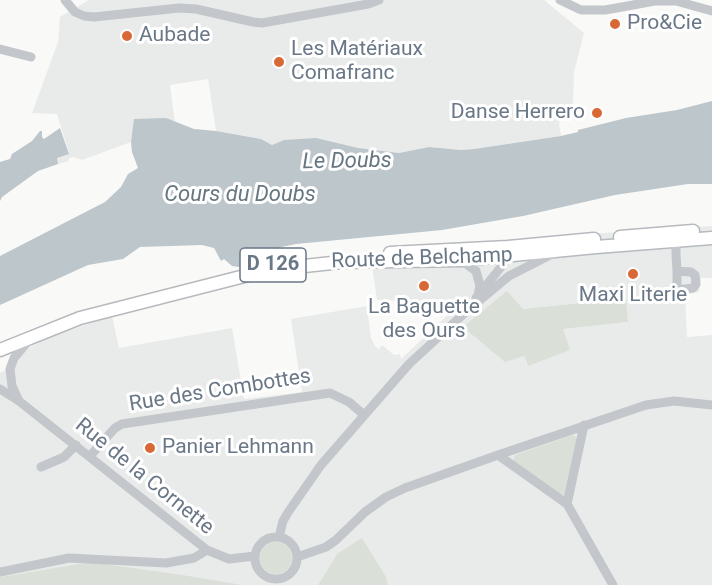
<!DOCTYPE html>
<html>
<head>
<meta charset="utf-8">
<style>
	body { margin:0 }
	canvas { display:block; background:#f9f9f7 }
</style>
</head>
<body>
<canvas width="712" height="585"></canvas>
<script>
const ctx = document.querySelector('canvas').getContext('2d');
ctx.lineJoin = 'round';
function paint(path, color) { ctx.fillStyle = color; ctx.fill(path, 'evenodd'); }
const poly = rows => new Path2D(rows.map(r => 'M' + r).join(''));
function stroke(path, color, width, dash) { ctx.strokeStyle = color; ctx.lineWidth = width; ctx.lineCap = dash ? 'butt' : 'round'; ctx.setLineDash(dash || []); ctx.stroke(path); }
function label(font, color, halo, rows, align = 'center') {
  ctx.font = font + ' Roboto,sans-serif'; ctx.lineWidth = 6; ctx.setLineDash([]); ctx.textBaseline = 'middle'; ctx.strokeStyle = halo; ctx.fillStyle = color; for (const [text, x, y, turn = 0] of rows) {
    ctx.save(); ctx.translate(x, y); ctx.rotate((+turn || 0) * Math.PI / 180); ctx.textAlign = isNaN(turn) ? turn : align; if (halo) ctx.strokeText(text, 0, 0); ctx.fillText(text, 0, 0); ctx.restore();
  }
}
paint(poly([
	[89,0,544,0,584,33,574,72,573,104,565,107,559,124,561,136,474,149,461,150,429,147,399,153,284,140,272,145,261,139,216,131,208,79,170,85,175,123,166,118,131,137,131,142,82,160,74,157,69,158,69,161,58,164,56,158,69,153,57,114,32,113,58,42,60,17],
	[712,226,712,278,701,278,699,292,685,295,687,337,712,335,712,585,388,585,386,577,337,554,318,585,243,585,90,562,0,577,0,373,16,363,22,354,30,347,55,335,112,316,119,348,232,328,244,399,302,392,291,319,367,306,371,338,375,346,379,349,382,345,394,355,400,354,401,359,454,309,451,302,377,300,372,266,588,234],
	[626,298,627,322,562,329,527,365,524,356,523,309]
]), '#e9ebea');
paint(poly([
	[507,291,523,309,626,298,628,322,563,329,570,350,528,366,524,356,505,362,463,327],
	[572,435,575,436,577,439,565,495,560,496,513,461,515,455],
	[362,538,386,577,388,585,318,585,337,554],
	'260 558a16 16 0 1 1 32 0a16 16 0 1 1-32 0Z',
	[90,562,182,575,243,585,0,585,0,577]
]), '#dadfd8');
paint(poly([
	[712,101,712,184,688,184,615,195,523,216,442,230,296,244,252,253,250,265,239,267,232,266,224,259,221,261,214,248,202,245,140,247,123,259,88,265,0,305,0,256,105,202,121,187,128,174,138,168,132,152,131,142,134,119,166,118,194,129,216,131,261,139,272,145,284,140,316,138,358,148,399,153,429,147,461,150,474,149,561,136,578,132,578,130,626,118,677,110],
	[60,128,69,154,57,158,58,164,38,171,2,197,0,201,0,162,10,159,12,154,32,141,40,131,42,131,42,137,44,139]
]), '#bdc6cb');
const major = poly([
	[620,237,693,231],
	[390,253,508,247,594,239],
	[0,350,80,318,268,270,341,262,461,260,596,247,712,238]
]);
stroke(major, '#b6babe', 15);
stroke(poly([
	[65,0,75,12,84,16,94,17,179,8,196,9,253,22,262,23,368,4,379,0],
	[560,0,581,10,605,10,655,1,676,1,712,11],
	[0,49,31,57],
	[676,234,676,254,677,271,677,290,693,288,696,284,695,275,691,272,677,271],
	[461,260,476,271,480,286,478,295],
	[476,298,509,257],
	[0,389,19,401,207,550,229,559,255,556],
	[19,401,12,386,10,369,14,358,29,340],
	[498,455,646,405,674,401,712,405],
	[90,456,115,428,122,424,330,393,349,402,363,414],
	[41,467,64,457,76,445],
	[567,504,584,425],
	'255 558a21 21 0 1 1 42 0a21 21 0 1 1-42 0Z',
	[279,537,283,521,289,511,321,465,409,364,468,310,509,276,554,253],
	[297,557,326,547,336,540,365,512,386,497,405,488,498,455,567,504,613,585],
	[0,572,69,558,166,563,194,558,207,550]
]), '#c3c6ca', 9);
stroke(major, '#fff', 12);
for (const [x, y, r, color] of [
	[615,24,6,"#d96837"],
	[127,36,6,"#d96837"],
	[279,62,6,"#d96837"],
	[597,113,6,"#d96837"],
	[633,274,6,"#d96837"],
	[424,286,6,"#d96837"],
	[150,448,6,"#d96837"]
]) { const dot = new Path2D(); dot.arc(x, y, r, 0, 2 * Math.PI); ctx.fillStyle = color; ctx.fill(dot); stroke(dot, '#fff', 2); }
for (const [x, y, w] of [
	[273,265,66]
]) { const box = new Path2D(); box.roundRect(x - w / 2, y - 17, w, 34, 4.5); ctx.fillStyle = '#fff'; ctx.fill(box); stroke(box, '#6a7786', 1.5); }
label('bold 20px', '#6a7786', null, [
	["D 126",273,265]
]);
label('21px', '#6a7786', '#fff', [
	["Pro&Cie",627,24],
	["Aubade",139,36],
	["Les Matériaux",291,50],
	["Comafranc",291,74],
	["Danse Herrero",585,113,"right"],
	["Maxi Literie",633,296,"center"],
	["La Baguette",424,308,"center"],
	["des Ours",424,332,"center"],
	["Panier Lehmann",162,448]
], 'left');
label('21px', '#6a7786', '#fff', [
	["Route de Belchamp",422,259,-2],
	["Rue des Combottes",220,391,-9],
	["Rue de la Cornette",144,477,39]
]);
label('italic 22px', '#667781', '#fff', [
	["Le Doubs",347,162,-1],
	["Cours du Doubs",240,195]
]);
</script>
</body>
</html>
